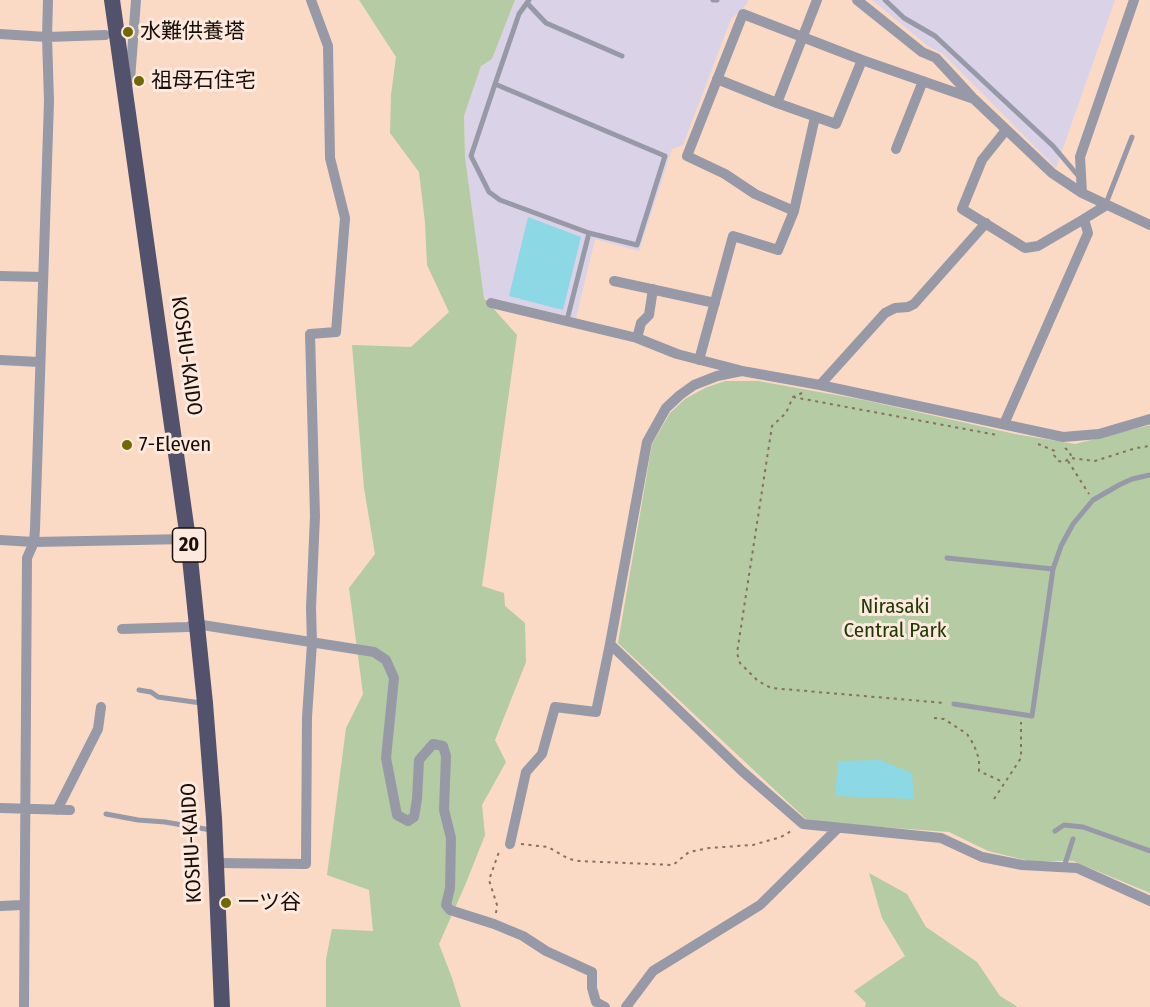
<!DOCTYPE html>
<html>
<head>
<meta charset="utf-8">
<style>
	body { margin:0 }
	canvas { display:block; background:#fad9c5 }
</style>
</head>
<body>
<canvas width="1150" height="1007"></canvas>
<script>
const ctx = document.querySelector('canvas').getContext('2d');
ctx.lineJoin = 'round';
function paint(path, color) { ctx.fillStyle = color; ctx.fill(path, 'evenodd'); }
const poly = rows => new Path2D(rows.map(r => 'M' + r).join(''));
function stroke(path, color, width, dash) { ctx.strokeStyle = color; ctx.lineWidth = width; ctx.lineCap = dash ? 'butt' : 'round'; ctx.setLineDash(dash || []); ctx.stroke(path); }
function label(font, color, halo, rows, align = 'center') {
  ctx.font = font + ' "Fira Sans Condensed","Noto Sans JP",sans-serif'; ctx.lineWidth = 6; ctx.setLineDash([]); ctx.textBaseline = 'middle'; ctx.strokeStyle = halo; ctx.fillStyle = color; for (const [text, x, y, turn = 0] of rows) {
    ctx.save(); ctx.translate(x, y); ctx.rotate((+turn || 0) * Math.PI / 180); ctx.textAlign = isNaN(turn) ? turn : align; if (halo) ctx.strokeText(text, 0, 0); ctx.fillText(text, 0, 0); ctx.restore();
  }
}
paint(poly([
	[515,0,748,0,747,4,731,19,683,145,672,149,639,251,595,239,576,318,484,298,465,157,464,116,481,66,492,59],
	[872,0,1115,0,1056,168,943,54,928,46]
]), '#dad2e7');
paint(poly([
	[359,0,515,0,492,59,481,66,464,116,465,157,484,298,517,335,482,586,504,593,505,606,525,623,526,662,495,740,506,762,482,805,485,835,466,883,439,944,452,978,461,1007,326,1007,326,959,332,929,373,931,369,890,327,875,346,728,363,694,349,588,375,554,364,488,352,345,411,347,449,312,427,265,425,222,419,172,390,133,391,95,396,57],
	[725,381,758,381,864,400,1015,434,1075,444,1150,425,1150,893,1073,861,1029,861,988,851,949,832,840,824,806,819,618,643,652,444,670,413,685,399,705,388],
	[869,873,907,894,926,927,977,962,1000,996,1018,1007,865,1007,866,1003,854,991,905,956,882,918]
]), '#b4cba4');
paint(poly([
	[528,217,581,237,563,310,509,296],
	[880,760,912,773,914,799,835,796,838,761]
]), '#8cd8e5');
stroke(poly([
	[802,393,793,397,786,413,772,426,737,653,740,663,758,681,771,688,945,703],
	[793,397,997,435],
	[1038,444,1055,451,1054,455,1058,461,1064,462,1070,458,1095,461,1136,448,1150,446],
	[1065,448,1070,452,1071,457],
	[1068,461,1089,494],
	[934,718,944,719,967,734,974,745,979,759,979,771,1003,782],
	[994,799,1021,758,1021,722],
	[521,844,548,847,569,859,579,861,673,865,689,852,709,848,753,845,781,837,793,830],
	[496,913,497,905,489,880,500,849]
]), '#857063', 2, [3, 4.5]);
stroke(poly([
	[713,0,717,0],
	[885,0,904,18,935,36,1053,146,1080,178],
	[527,3,546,23,622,56],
	[495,84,665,156,637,245,589,233,500,200,489,192,471,156,495,84,519,14,529,0],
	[1105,206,1132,137],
	[567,320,589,233],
	[947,558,1053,569,1061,546,1073,524,1093,500,1119,485,1132,479,1150,475],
	[139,690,151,692,158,697,201,703],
	[954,704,1032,716,1053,569],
	[106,814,138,820,165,822,211,830],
	[1055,831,1064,825,1083,827,1150,851],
	[1064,867,1073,839]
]), '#9899a7', 5);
stroke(poly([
	[817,0,777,103,836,124,862,60],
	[857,0,922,52,936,58,972,97],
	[0,34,47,37,48,0],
	[717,79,777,103],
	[126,84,130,80,136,0],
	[1006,130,982,160,962,209,1025,248,1038,246,1084,219],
	[896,149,923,81],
	[1082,193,1080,157,1134,0],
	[794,211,755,194,725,174,687,156,743,14,862,60,974,99,1052,173,1082,193,1150,225],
	[0,276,43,277],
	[614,281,715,303],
	[491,303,637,338,677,354,739,370],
	[637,338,641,323,649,315,653,289],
	[0,360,39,362],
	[699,360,733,236,778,250,794,211,815,117],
	[820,385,885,313,895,308,908,307,914,304,986,223],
	[1150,419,1099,434,1063,437,820,385,742,371,717,376,694,385,680,395,666,408,647,442,610,644,742,771,803,824,941,838,982,857,1022,865,1077,868,1150,901],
	[1004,424,1088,233,1084,219,1105,206],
	[0,540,34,542,188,539],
	[122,629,188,627,196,624,374,652,386,660,394,678,386,758,397,815,408,821,414,817,417,799,419,760,433,744,443,746,446,756,444,810,451,838,450,888,446,905,450,910,494,924,523,936,546,951,592,972,592,988,596,1002,605,1007],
	[0,808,70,810],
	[57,810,98,729,101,707],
	[510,844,526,772,542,754,555,707,596,712,610,644],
	[216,863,306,864,307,717,312,643,311,608,315,516,310,334,336,332,345,218,330,158,328,46,311,0],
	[0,906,23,905],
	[24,1007,27,558,34,542,35,529,49,101,47,37,105,35],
	[626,1007,653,971,760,905,837,829]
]), '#9899a7', 10);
stroke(poly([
	[112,0,188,539,205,703,214,818,222,1007]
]), '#53526d', 16);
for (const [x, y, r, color] of [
	[128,32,6,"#706800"],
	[139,81,6,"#706800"],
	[127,445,6,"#706800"],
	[226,903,6,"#706800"]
]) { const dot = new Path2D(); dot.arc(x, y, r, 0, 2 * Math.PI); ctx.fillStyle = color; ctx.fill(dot); stroke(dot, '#fde9dd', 2); }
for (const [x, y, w] of [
	[189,545,33]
]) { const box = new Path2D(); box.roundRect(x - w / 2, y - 17, w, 34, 4.5); ctx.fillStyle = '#fde9dd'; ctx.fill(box); stroke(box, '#180e07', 1.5); }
label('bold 20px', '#180e07', null, [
	["20",189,545]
]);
label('21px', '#180e07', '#fde9dd', [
	["水難供養塔",140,32],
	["祖母石住宅",151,81],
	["7-Eleven",139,445],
	["一ツ谷",238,903]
], 'left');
label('21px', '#180e07', '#fde9dd', [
	["KOSHU-KAIDO",186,356,82],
	["KOSHU-KAIDO",192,843,-93]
]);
label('21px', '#203b03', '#fde9dd', [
	["Nirasaki",895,607],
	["Central Park",895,631]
]);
</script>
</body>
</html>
